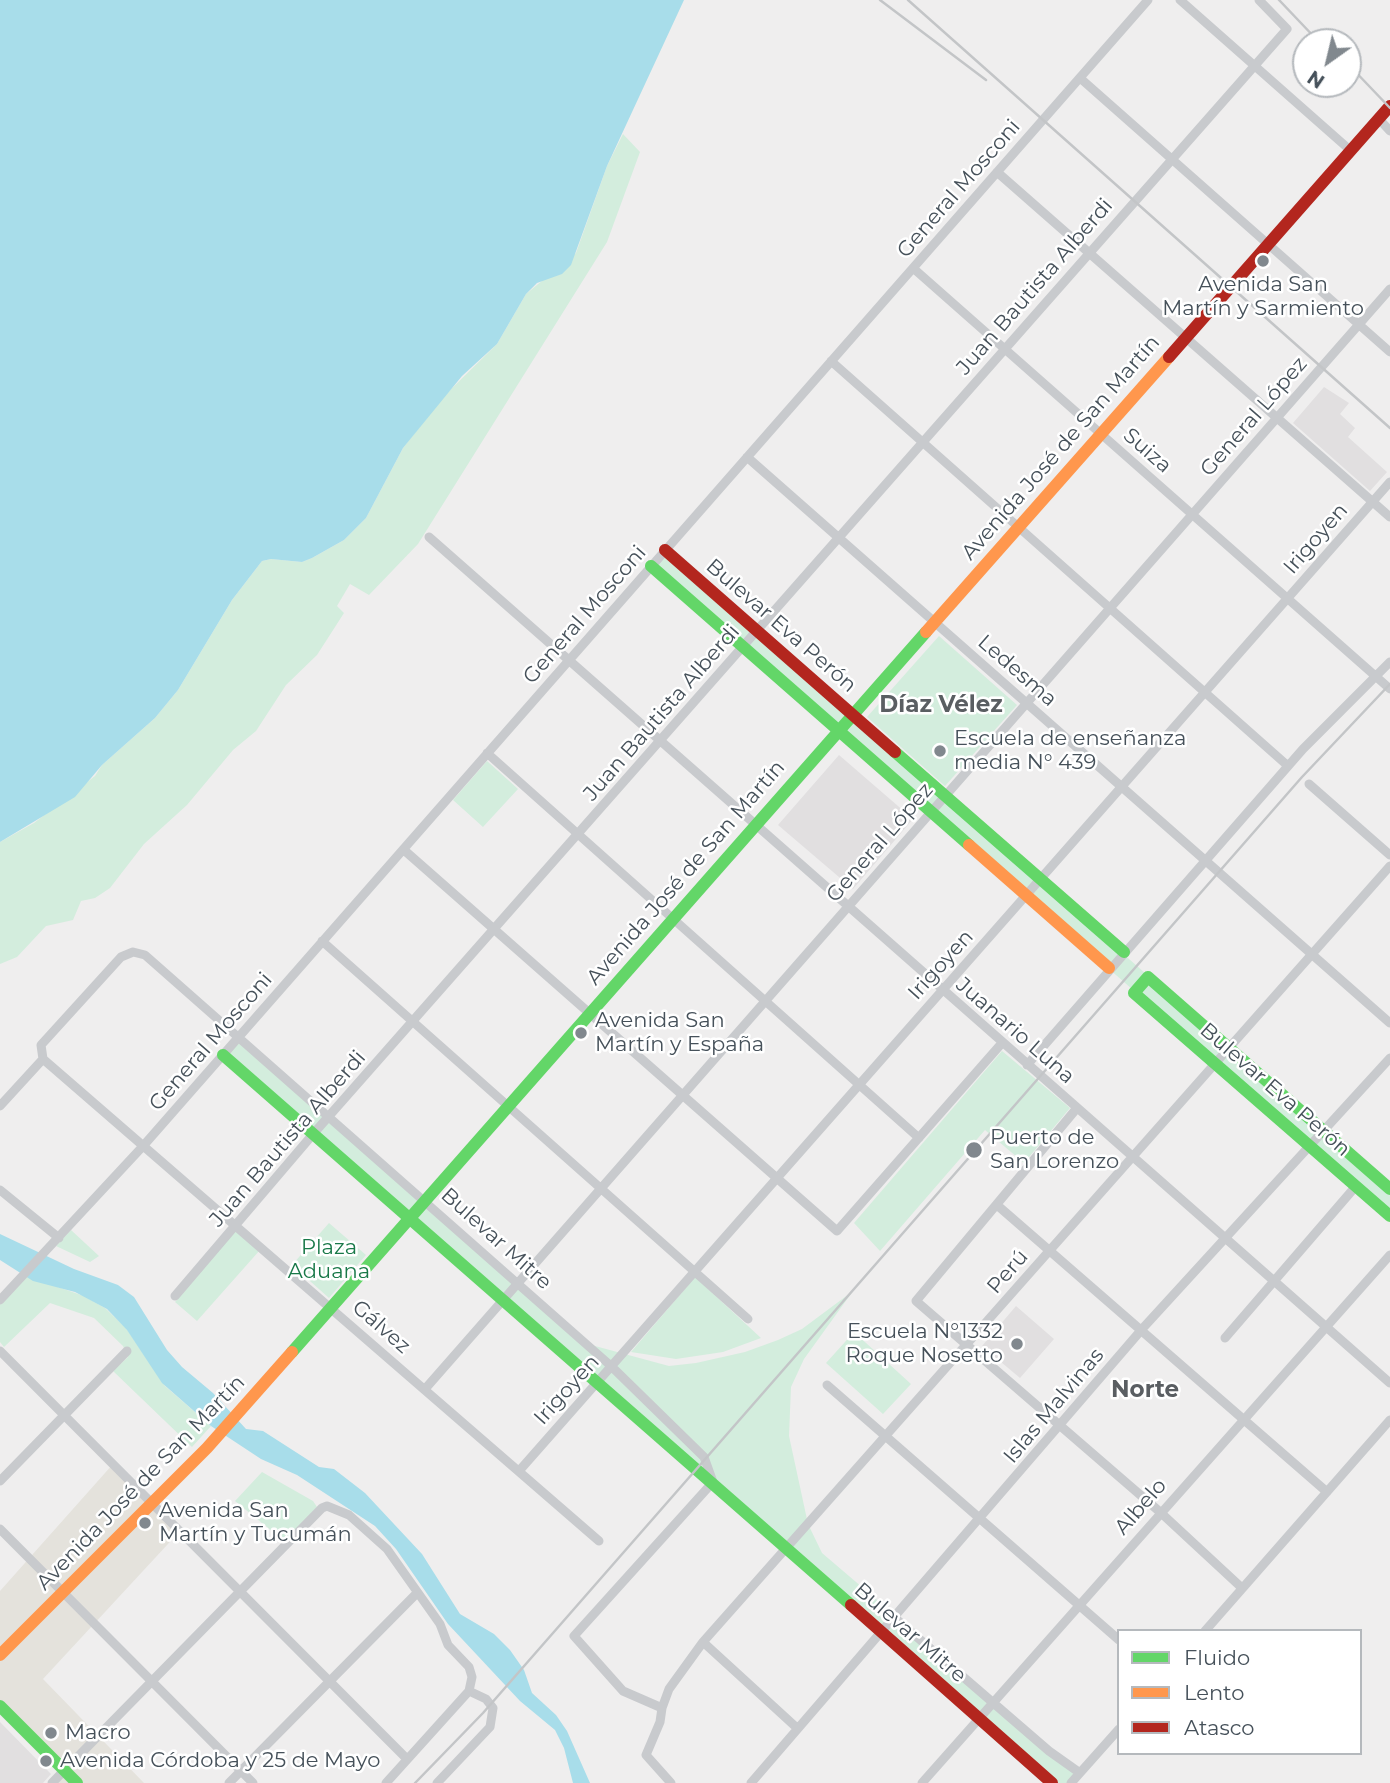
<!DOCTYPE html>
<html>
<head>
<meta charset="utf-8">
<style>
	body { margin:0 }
	#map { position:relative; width:1390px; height:1783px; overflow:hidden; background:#efeeee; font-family:Montserrat,sans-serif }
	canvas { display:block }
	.legend { position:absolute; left:1117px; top:1629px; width:245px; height:126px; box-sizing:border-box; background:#fff; border:2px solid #b5b9bd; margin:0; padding:9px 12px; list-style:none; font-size:21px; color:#46515a }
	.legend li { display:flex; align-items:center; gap:14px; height:35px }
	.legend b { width:35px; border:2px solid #b5b9bd }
	.north { position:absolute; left:1292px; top:28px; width:70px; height:70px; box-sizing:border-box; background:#fff; border:2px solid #b5b9bd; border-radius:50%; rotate:214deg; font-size:19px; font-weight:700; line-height:28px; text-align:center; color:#46515a }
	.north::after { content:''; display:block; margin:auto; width:24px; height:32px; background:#81888e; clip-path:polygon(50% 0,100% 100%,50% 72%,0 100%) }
</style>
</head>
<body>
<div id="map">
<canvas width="1390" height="1783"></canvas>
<ul class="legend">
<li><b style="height:9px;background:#63d668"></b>Fluido</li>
<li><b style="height:9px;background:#ff974d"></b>Lento</li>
<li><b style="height:9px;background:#b3261e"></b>Atasco</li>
</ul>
<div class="north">N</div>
</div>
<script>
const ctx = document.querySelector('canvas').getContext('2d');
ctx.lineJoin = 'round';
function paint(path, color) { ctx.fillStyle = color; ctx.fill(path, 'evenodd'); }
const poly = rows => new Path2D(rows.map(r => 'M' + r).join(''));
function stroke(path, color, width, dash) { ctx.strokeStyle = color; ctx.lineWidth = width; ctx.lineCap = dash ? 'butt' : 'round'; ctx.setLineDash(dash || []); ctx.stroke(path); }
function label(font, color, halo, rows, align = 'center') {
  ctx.font = font + ' Montserrat,sans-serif'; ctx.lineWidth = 5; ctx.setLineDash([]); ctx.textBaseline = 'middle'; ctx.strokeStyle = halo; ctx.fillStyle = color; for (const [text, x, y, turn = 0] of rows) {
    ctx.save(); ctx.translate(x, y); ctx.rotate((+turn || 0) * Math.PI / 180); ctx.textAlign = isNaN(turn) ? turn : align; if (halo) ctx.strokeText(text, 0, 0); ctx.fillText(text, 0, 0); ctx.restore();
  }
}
paint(poly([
	[113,1464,180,1531,43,1679,144,1783,52,1783,65,1771,0,1706,0,1591]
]), '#e4e2dc');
paint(poly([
	[1324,387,1349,403,1340,414,1355,428,1348,437,1387,472,1370,491,1293,423],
	[839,755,913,819,853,889,778,825],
	[1016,1306,1054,1339,1020,1378,982,1346],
	[0,1722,51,1774,43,1783,0,1783]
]), '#e1dfe0');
paint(poly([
	[623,134,640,152,607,242,418,544,369,595,350,584,337,606,344,613,317,655,286,685,256,731,233,750,187,805,144,844,110,888,95,898,81,901,73,920,46,926,17,957,0,964,0,842,34,823,95,776,102,765,155,718,178,690,232,600,262,561,271,559,302,562,312,558,344,540,366,518,403,448,440,400,497,344,526,294,576,253,607,166],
	[665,550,1390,1189,1390,1216,651,566],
	[939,636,1017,705,945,786,867,717],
	[487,761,518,789,483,827,453,800],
	[239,1038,573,1333,595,1346,669,1366,696,1363,745,1352,778,1340,802,1329,853,1291,804,1359,791,1387,789,1436,808,1524,822,1553,1080,1773,1071,1783,1052,1783,223,1055],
	[1002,1051,1070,1108,1024,1163,985,1130,880,1251,854,1223],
	[329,1223,366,1255,329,1298,292,1265],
	[71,1230,99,1256,90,1262,56,1246],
	[236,1230,260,1250,197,1321,175,1302],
	[26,1276,84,1296,105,1308,126,1328,165,1386,211,1426,192,1447,113,1371,128,1357,123,1346,94,1318,50,1303,4,1347,0,1342,0,1303],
	[695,1277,761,1338,723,1352,676,1359,631,1352],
	[854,1332,911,1384,883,1414,826,1363],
	[262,1472,313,1501,317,1507,284,1541,235,1501]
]), '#d3eddd');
paint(poly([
	[0,0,684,0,607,166,571,265,562,274,537,283,526,294,497,344,462,376,403,448,366,518,344,540,312,558,302,562,271,559,262,561,232,600,178,690,155,718,102,765,75,797,0,842],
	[0,1234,74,1269,118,1285,134,1297,167,1350,182,1367,213,1393,246,1429,263,1431,319,1467,334,1469,365,1493,422,1554,460,1614,494,1634,510,1650,524,1670,532,1693,556,1715,567,1731,590,1783,573,1783,564,1748,555,1730,520,1701,448,1624,396,1549,375,1526,297,1475,261,1459,211,1426,162,1383,127,1330,107,1309,75,1292,33,1281,0,1260]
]), '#a8ddea');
stroke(poly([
	[1180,0,1350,150],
	[1080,78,1390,352],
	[1378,118,1390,131],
	[997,172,1390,517],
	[913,268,1390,689],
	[831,361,1288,766],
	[747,457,1390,1023],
	[429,537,1390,1383],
	[487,753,919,1138],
	[1309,784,1390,855],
	[404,850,837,1231,1002,1043],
	[322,941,748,1319],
	[43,1059,41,1045,121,957,133,952,145,955,611,1366,704,1457,713,1482,574,1636,623,1691,662,1708,660,1722,646,1755,671,1783],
	[43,1059,599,1541],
	[1027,1065,1303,749,1390,662],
	[0,1106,43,1059],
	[1077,1108,916,1301,1160,1512,1242,1588],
	[0,1190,59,1238],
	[997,1205,1327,1492],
	[175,1296,314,1133,1287,29,1259,0],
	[0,1300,144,1145,1148,0],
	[1225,1338,1356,1186],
	[0,1351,406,1758],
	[827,1385,1119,1640],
	[425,1389,1390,289],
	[519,1471,1390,482],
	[0,1481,127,1351],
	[0,1529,253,1783],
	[895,1618,1049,1751,1080,1773],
	[1205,1631,1390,1420],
	[703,1642,797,1728],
	[662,1708,669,1689,703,1642,1390,866],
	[52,1783,322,1508,327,1506,349,1515,387,1549,440,1624,448,1645,469,1667,472,1677,469,1691,386,1783],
	[229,1783,417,1593],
	[437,1783,490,1727,493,1708,486,1699,469,1691],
	[751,1783,1143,1328,1390,1058],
	[922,1783,1390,1255],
	[1071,1783,1119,1729]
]), '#c8cacd', 9);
stroke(poly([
	[651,566,969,845],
	[895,752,1124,952],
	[223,1055,851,1605],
	[1390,1189,1148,977,1134,993,1390,1216],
	[292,1352,926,632],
	[0,1706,77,1783]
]), '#63d668', 12);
stroke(poly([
	[926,632,1169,357],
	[969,845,1109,968],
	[0,1655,207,1448,292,1352]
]), '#ff974d', 12);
stroke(poly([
	[1169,357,1390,106],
	[665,550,895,752],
	[851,1605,1052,1783]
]), '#b3261e', 12);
stroke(poly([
	[880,0,986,80],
	[908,0,1390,428],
	[1279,0,1319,42],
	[1348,64,1390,108],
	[415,1783,483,1713,1302,777,1390,684]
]), '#c3c5c7', 2.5);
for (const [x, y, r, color] of [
	[1263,261,7,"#81888e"],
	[940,751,7,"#81888e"],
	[581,1033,7,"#81888e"],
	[974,1150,9,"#81888e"],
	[1017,1344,7,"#81888e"],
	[145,1523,7,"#81888e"],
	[51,1733,7,"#81888e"],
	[46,1761,7,"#81888e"]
]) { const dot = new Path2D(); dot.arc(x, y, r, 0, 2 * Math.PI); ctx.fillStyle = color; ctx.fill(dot); stroke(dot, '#fff', 2.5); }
label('21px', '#46515a', '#fff', [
	["General Mosconi",959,189,-49],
	["Juan Bautista Alberdi",1035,287,-49],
	["General López",1254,417,-49],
	["Avenida José de San Martín",1061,448,-49],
	["Suiza",1147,451,41],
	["Irigoyen",1316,539,-49],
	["General Mosconi",585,615,-49],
	["Bulevar Eva Perón",781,626,41],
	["Ledesma",1017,671,41],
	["Juan Bautista Alberdi",662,713,-49],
	["General López",880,843,-49],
	["Avenida José de San Martín",686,873,-49],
	["Irigoyen",941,965,-48],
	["Juanario Luna",1015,1031,41],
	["General Mosconi",211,1042,-49],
	["Bulevar Eva Perón",1275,1090,41],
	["Juan Bautista Alberdi",288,1139,-49],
	["Bulevar Mitre",496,1239,42],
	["Perú",1008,1272,-49],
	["Gálvez",381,1327,41],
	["Irigoyen",567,1390,-48],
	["Islas Malvinas",1054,1406,-50],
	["Avenida José de San Martín",141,1483,-46],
	["Albelo",1141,1507,-49],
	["Bulevar Mitre",910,1633,41]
]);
label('21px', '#46515a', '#fff', [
	["Avenida San",1263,285,"center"],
	["Martín y Sarmiento",1263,309,"center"],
	["Escuela de enseñanza",954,739],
	["media N° 439",954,763],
	["Avenida San",595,1021],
	["Martín y España",595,1045],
	["Puerto de",990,1138],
	["San Lorenzo",990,1162],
	["Escuela N°1332",1003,1332,"right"],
	["Roque Nosetto",1003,1356,"right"],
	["Avenida San",159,1511],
	["Martín y Tucumán",159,1535],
	["Macro",65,1733],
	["Avenida Córdoba y 25 de Mayo",60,1761]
], 'left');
label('21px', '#197949', '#fff', [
	["Plaza",329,1248],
	["Aduana",329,1272]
]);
label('bold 23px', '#5a5e62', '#fff', [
	["Díaz Vélez",941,705],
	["Norte",1145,1390]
]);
</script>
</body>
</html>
